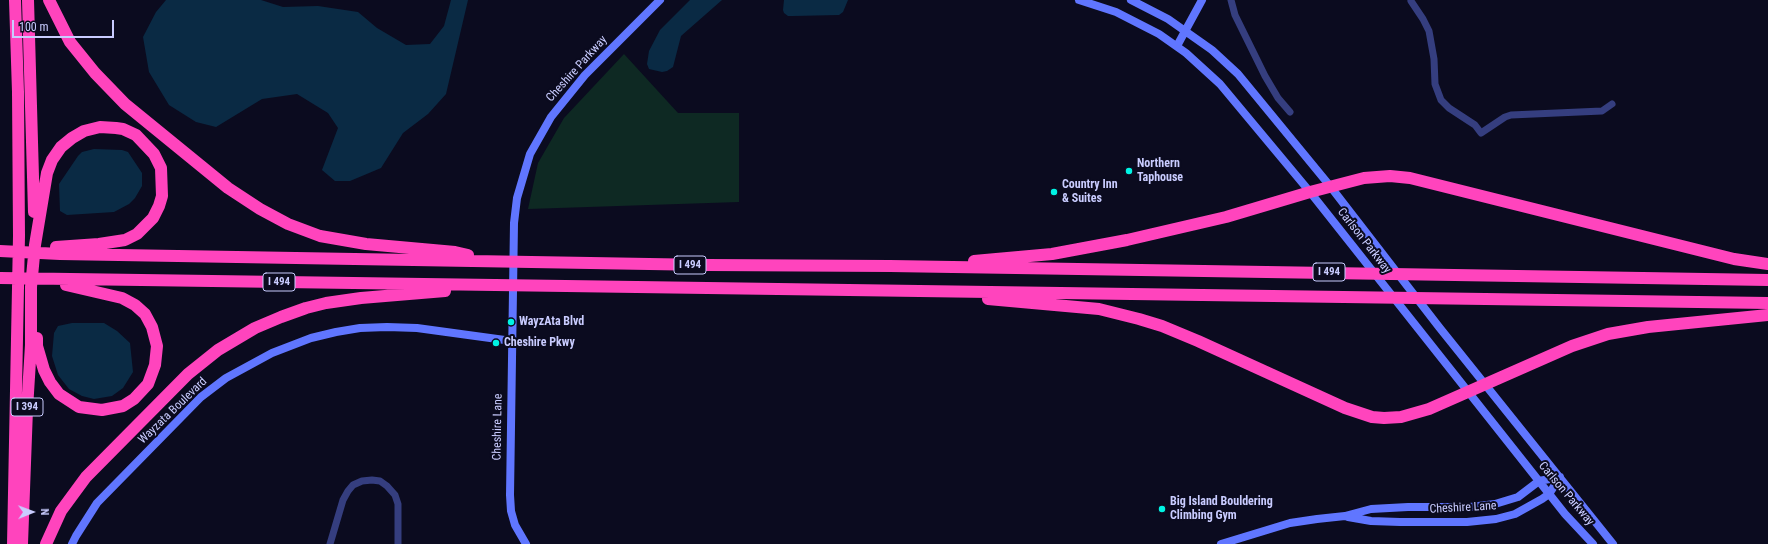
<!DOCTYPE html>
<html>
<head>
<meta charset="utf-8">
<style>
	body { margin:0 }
	#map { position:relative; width:1768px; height:544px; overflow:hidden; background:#0b0b1f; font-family:"Roboto Condensed",sans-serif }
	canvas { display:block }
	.north { position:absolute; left:12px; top:492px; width:40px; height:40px; -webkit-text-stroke:3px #0b0b1f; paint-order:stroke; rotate:89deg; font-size:11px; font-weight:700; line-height:16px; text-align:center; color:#c9ccff }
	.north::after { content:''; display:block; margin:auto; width:14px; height:18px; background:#c9ccff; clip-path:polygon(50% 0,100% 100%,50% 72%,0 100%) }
	.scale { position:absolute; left:12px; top:20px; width:102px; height:18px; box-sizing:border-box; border:2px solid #c9ccff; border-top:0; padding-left:5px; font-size:12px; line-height:14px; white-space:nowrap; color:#c9ccff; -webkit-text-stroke:3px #0b0b1f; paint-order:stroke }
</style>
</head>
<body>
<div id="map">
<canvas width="1768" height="544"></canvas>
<div class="north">N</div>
<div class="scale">100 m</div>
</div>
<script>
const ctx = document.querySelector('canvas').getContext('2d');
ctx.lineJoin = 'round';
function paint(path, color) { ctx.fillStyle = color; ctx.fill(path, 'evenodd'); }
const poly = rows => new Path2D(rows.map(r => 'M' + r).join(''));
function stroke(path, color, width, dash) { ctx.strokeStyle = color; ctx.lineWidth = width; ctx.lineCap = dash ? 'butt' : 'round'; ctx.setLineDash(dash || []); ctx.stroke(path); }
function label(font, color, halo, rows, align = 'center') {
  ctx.font = font + ' "Roboto Condensed",sans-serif'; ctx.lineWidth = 4; ctx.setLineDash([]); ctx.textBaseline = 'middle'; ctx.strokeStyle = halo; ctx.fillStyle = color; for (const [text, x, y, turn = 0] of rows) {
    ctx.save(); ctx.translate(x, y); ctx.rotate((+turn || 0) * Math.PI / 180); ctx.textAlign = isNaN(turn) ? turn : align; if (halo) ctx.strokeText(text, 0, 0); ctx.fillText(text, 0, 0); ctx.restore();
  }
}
paint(poly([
	[624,54,678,113,739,113,739,202,528,209,538,163,564,118]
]), '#0e2923');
paint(poly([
	[166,0,261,0,283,7,318,6,358,12,377,28,406,45,430,44,444,26,451,0,468,0,446,94,428,114,403,133,381,168,350,181,335,181,322,170,338,128,328,113,297,94,262,99,216,127,196,122,169,105,149,72,143,37,156,12],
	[690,0,722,0,681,36,673,67,667,71,662,72,649,69,647,64,649,51,660,30],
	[784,0,848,0,843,12,839,15,793,16,788,16,784,13,783,10],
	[94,149,122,150,128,152,142,173,142,186,135,198,129,204,114,212,67,215,60,211,59,184,78,156,82,152],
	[72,323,104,323,117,331,130,343,133,372,123,388,112,396,94,399,82,396,69,389,58,375,52,356,54,333,58,326]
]), '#0a2a44');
stroke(poly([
	[1231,0,1235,15,1265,76,1278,98,1290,112],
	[1411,1,1423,19,1429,31,1434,59,1435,84,1441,100,1449,108,1475,125,1481,133,1505,117,1511,115,1602,111,1612,104],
	[330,544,343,500,348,491,353,485,362,481,372,480,380,481,387,486,395,495,398,504,398,544]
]), '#353e7f', 7);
stroke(poly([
	[1079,0,1116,12,1159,34,1186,53,1220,84,1310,192,1565,514,1593,544],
	[1131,0,1168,19,1212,50,1238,74,1330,186,1439,327,1613,544],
	[1177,46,1202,0],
	[1348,517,1371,521,1400,522,1467,522,1496,519,1515,514,1542,499,1549,494,1560,477],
	[72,544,76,536,97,503,201,397,226,378,272,353,311,338,336,332,360,328,387,327,417,328,512,341],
	[526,544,515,525,511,511,510,495,514,223,517,198,530,154,551,117,585,75,660,0],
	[1221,544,1290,523,1317,519,1345,516,1371,509,1408,507,1470,507,1495,504,1518,497,1539,481,1560,477]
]), '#6076ff', 8);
stroke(poly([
	[28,0,34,212],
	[49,0,70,42,95,73,125,104,228,188,260,209,288,224,320,236,366,244,455,252,468,255],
	[0,251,60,254,708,265,890,266,1768,280],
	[974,261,1052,254,1127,240,1226,217,1310,192,1364,178,1390,176,1410,178,1734,259,1768,264],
	[0,278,1768,303],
	[988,299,1099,309,1139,319,1162,326,1198,341,1345,408,1372,417,1384,418,1401,417,1429,409,1572,346,1608,334,1648,327,1768,315],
	[37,338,37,346,44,370,50,382,59,394,79,407,102,410,123,406,134,399,148,384,155,365,157,346,152,327,145,314,135,305,122,298,66,285],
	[13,544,19,236,18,92,15,0],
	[22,544,27,409,31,345,31,287,35,245,47,173,52,160,61,147,72,138,84,131,100,127,116,128,123,129,136,135,154,154,161,168,162,196,159,206,153,218,137,234,125,240,99,244,56,247],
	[46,544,61,511,86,477,188,374,218,350,255,328,281,317,306,308,326,303,361,298,445,291]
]), '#ff44bd', 12);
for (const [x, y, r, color] of [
	[1129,171,4,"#00f4e4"],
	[1054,192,4,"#00f4e4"],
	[511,322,4,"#00f4e4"],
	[496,343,4,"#00f4e4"],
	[1162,509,4,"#00f4e4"]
]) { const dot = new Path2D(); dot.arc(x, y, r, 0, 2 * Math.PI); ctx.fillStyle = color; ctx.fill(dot); stroke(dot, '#0b0b1f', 1.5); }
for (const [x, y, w] of [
	[690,265,32],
	[1329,272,32],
	[279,282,32],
	[27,407,32]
]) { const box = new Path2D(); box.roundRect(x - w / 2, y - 9, w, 18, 3); ctx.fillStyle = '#0b0b1f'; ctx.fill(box); stroke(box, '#c9ccff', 1); }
label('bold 11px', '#c9ccff', null, [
	["I 494",690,265],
	["I 494",1329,272],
	["I 494",279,282],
	["I 394",27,407]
]);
label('12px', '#c9ccff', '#0b0b1f', [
	["Cheshire Parkway",577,69,-48],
	["Carlson Parkway",1364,241,52],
	["Wayzata Boulevard",173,411,-44],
	["Cheshire Lane",498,427,-89],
	["Carlson Parkway",1566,494,50],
	["Cheshire Lane",1463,508,-3]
]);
label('bold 12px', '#c9ccff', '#0b0b1f', [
	["Northern",1137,164],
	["Taphouse",1137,178],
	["Country Inn",1062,185],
	["& Suites",1062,199],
	["WayzAta Blvd",519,322],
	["Cheshire Pkwy",504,343],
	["Big Island Bouldering",1170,502],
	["Climbing Gym",1170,516]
], 'left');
</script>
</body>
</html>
